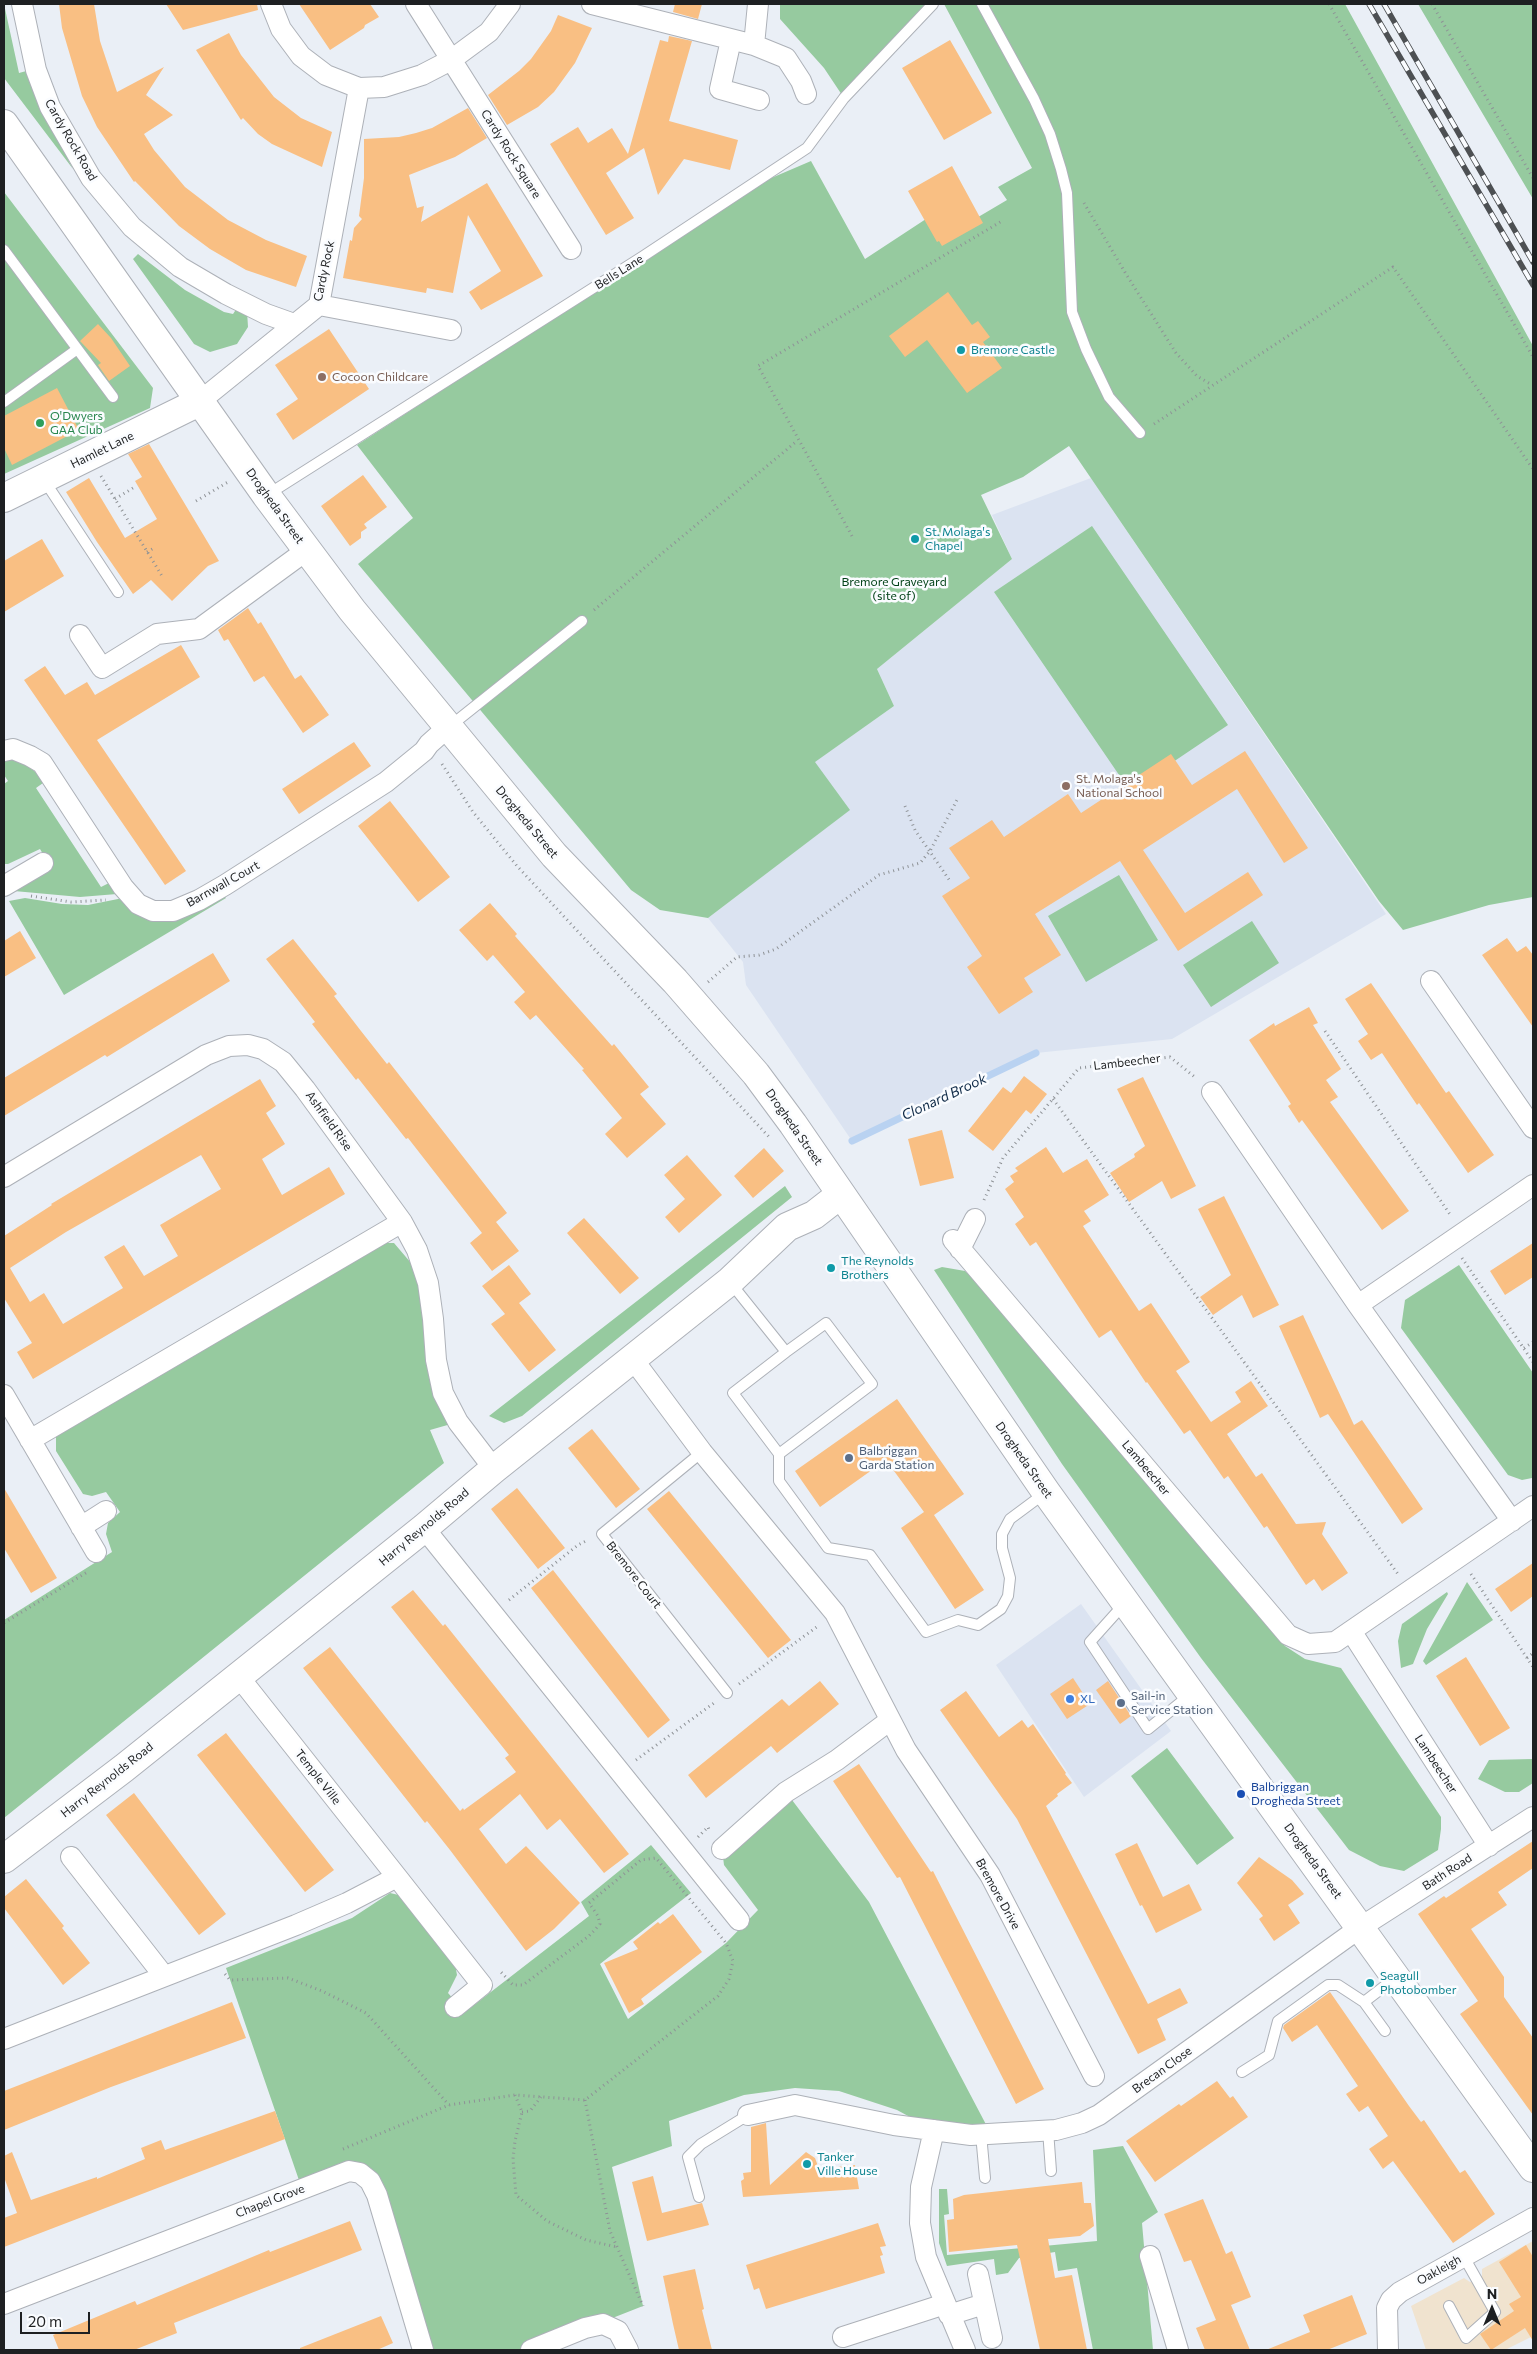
<!DOCTYPE html>
<html>
<head>
<meta charset="utf-8">
<style>
	body { margin:0 }
	#map { position:relative; width:1537px; height:2354px; overflow:hidden; background:#eaeff6; font-family:Commissioner,sans-serif }
	canvas { display:block }
	.frame { position:absolute; inset:0; border:5px solid #1e2022; pointer-events:none }
	.north { position:absolute; left:1467px; top:2284px; width:50px; height:50px; -webkit-text-stroke:4px #fafcff; paint-order:stroke; rotate:0deg; font-size:14px; font-weight:700; line-height:20px; text-align:center; color:#1e2022 }
	.north::after { content:''; display:block; margin:auto; width:18px; height:22px; background:#1e2022; clip-path:polygon(50% 0,100% 100%,50% 72%,0 100%) }
	.scale { position:absolute; left:20px; top:2312px; width:70px; height:22px; box-sizing:border-box; border:2px solid #1e2022; border-top:0; padding-left:6px; font-size:15px; line-height:18px; white-space:nowrap; color:#1e2022; -webkit-text-stroke:4px #fafcff; paint-order:stroke }
</style>
</head>
<body>
<div id="map">
<canvas width="1537" height="2354"></canvas>
<div class="frame"></div>
<div class="north">N</div>
<div class="scale">20 m</div>
</div>
<script>
const ctx = document.querySelector('canvas').getContext('2d');
ctx.lineJoin = 'round';
function paint(path, color) { ctx.fillStyle = color; ctx.fill(path, 'evenodd'); }
const poly = rows => new Path2D(rows.map(r => 'M' + r).join(''));
function stroke(path, color, width, dash) { ctx.strokeStyle = color; ctx.lineWidth = width; ctx.lineCap = dash ? 'butt' : 'round'; ctx.setLineDash(dash || []); ctx.stroke(path); }
function label(font, color, halo, rows, align = 'center') {
  ctx.font = font + ' Commissioner,sans-serif'; ctx.lineWidth = 5; ctx.setLineDash([]); ctx.textBaseline = 'middle'; ctx.strokeStyle = halo; ctx.fillStyle = color; for (const [text, x, y, turn = 0] of rows) {
    ctx.save(); ctx.translate(x, y); ctx.rotate((+turn || 0) * Math.PI / 180); ctx.textAlign = isNaN(turn) ? turn : align; if (halo) ctx.strokeText(text, 0, 0); ctx.fillText(text, 0, 0); ctx.restore();
  }
}
paint(poly([
	[1091,478,1386,914,1172,1039,1036,1053,852,1141,746,985,743,962,708,918,849,810,814,762,894,706,877,669,1012,559,992,515],
	[1081,1604,1171,1731,1084,1797,996,1665]
]), '#dbe3f1');
paint(poly([
	[1533,2241,1533,2336,1505,2350,1426,2350,1411,2306,1464,2278,1470,2282,1482,2276,1482,2269]
]), '#f0e3cf');
paint(poly([
	[4,4,19,73,30,70,49,122,73,169,4,78],
	[780,4,933,4,844,98,824,68,780,19],
	[944,4,1345,4,1533,346,1533,897,1489,905,1403,930,1379,901,1069,446,1023,477,981,495,1012,559,877,669,894,706,815,762,850,810,708,918,660,910,631,890,358,564,413,518,357,445,769,179,811,161,865,259,929,217,941,239,1007,200,998,187,1032,168],
	[1418,4,1533,4,1533,199],
	[4,192,153,388,150,408,4,474],
	[138,254,185,290,224,312,233,314,237,308,247,311,248,327,237,344,210,352,194,344,133,259],
	[1092,526,1228,725,1130,791,994,592],
	[14,759,22,762,37,773,43,783,36,788,101,887,109,883,117,894,80,897,14,891,50,866,40,849,8,864,4,864,4,784,8,781,4,775,4,760],
	[1119,875,1158,940,1086,982,1048,916],
	[222,893,226,898,64,995,9,901,25,898,62,904,88,905,123,898,133,911],
	[1252,921,1279,963,1211,1007,1183,965],
	[785,1186,792,1197,522,1416,504,1423,489,1416],
	[383,1243,394,1243,428,1283,458,1422,430,1430,444,1463,4,1818,4,1620,112,1552,106,1534,108,1523,120,1512,106,1492,92,1496,83,1494,56,1451,56,1437,68,1426],
	[1459,1265,1533,1373,1532,1478,1522,1480,1508,1475,1401,1328,1405,1300],
	[942,1267,965,1271,974,1279,1285,1646,1305,1659,1341,1668,1441,1817,1441,1829,1438,1850,1404,1871,1380,1866,1349,1850,1201,1658,1062,1464,934,1270],
	[1467,1582,1493,1620,1426,1665,1423,1661],
	[1447,1592,1448,1594,1427,1629,1413,1664,1401,1668,1398,1641,1402,1624],
	[1167,1748,1234,1838,1197,1865,1131,1776],
	[1533,1759,1533,1783,1519,1792,1505,1792,1478,1779,1489,1760],
	[786,1792,869,1902,991,2134,934,2130,897,2110,839,2091,795,2088,744,2095,669,2121,672,2146,612,2167,643,2306,531,2350,423,2350,360,2173,302,2189,226,1968,352,1918,390,1893,403,1896,455,1964,457,1975,448,1993,465,2012,589,1916,581,1902,651,1845,691,1893,600,1964,628,2019,726,1943,758,1910,724,1865,722,1849],
	[1123,2146,1158,2212,1142,2223,1153,2350,1093,2350,1077,2268,1058,2271,1055,2252,1019,2258,1008,2273,996,2275,994,2259,947,2266,939,2243,939,2189,947,2189,949,2214,944,2215,947,2255,1097,2241,1093,2150]
]), '#96ca9f');
stroke(poly([
	[852,1141,1036,1053]
]), '#b9d2f1', 7);
paint(poly([
	[59,4,94,4,100,41,117,92,164,67,146,95,173,115,144,134,154,150,185,187,228,220,266,240,307,256,296,287,246,270,210,249,179,226,135,181,134,182,97,127,82,96,62,28],
	[166,4,257,4,258,10,183,30],
	[299,4,370,4,379,17,365,25,364,28,330,50],
	[675,4,702,4,698,19,673,12],
	[558,15,592,28,575,63,554,92,538,107,507,125,488,95,519,71,531,59,551,31],
	[229,33,241,55,274,97,301,118,332,132,322,167,272,144,258,134,243,118,241,120,196,50],
	[669,36,692,41,669,121,738,140,730,170,684,159,658,195,644,148,606,173,634,218,606,235,550,144,578,127,588,143,612,128,628,154,660,40,668,42],
	[950,40,992,113,944,140,902,68],
	[468,108,487,138,455,157,409,175,417,208,424,206,421,222,487,183,543,276,481,310,469,292,501,271,468,215,453,293,427,288,426,293,343,278,350,240,352,241,354,228,362,219,359,216,364,178,364,139,399,137,416,133,432,128],
	[952,166,983,223,942,246,939,241,937,242,908,191],
	[948,292,972,325,978,321,990,337,983,342,1002,368,967,393,927,340,905,357,889,336],
	[98,324,111,338,130,366,109,381,98,365,101,363,80,341],
	[329,329,369,389,293,440,276,414,298,399,275,365],
	[57,388,79,430,12,465,4,448,4,416],
	[149,444,219,561,208,566,172,601,151,580,133,594,97,542,66,492,89,478,125,538,157,519,135,481,142,477,128,454],
	[363,475,387,507,364,524,367,528,361,532,361,538,350,546,321,506],
	[42,539,64,576,4,612,4,561],
	[248,608,258,624,261,622,295,679,301,675,329,715,303,733,264,676,254,682,228,639,224,641,218,630],
	[181,645,200,677,97,740,186,871,165,885,24,680,45,666,65,695,87,682,95,695],
	[354,742,371,766,299,814,282,789],
	[1245,751,1308,848,1284,863,1237,789,1143,850,1185,913,1248,872,1263,895,1178,951,1120,861,1035,914,1061,955,1024,978,1033,992,999,1014,967,967,982,956,942,896,970,878,949,848,992,820,1004,837,1068,794,1081,813,1171,754,1192,785],
	[390,801,450,877,418,902,358,826],
	[490,903,517,934,515,936,557,984,612,1046,614,1044,649,1087,640,1094,666,1124,627,1158,605,1134,622,1118,582,1070,584,1069,536,1015,530,1020,514,1002,525,992,493,955,487,961,459,930],
	[20,931,36,958,4,977,4,941],
	[1507,938,1517,952,1526,946,1533,955,1533,1027,1482,955],
	[293,939,337,994,334,996,361,1031,387,1064,389,1062,507,1213,496,1222,519,1251,492,1271,470,1243,482,1233,408,1138,406,1139,358,1078,356,1080,312,1024,315,1022,266,959],
	[213,953,230,981,107,1057,105,1055,4,1116,4,1078],
	[1371,983,1446,1093,1449,1091,1494,1155,1468,1173,1419,1103,1417,1105,1382,1053,1371,1060,1358,1041,1368,1034,1345,999],
	[1309,1007,1318,1023,1313,1025,1341,1069,1326,1080,1338,1097,1330,1102,1409,1211,1382,1230,1302,1120,1299,1123,1288,1106,1291,1104,1249,1040,1274,1023,1275,1026],
	[1024,1076,1047,1094,1031,1114,1026,1110,993,1151,968,1131,1003,1087,1011,1093],
	[1143,1077,1196,1186,1171,1199,1162,1181,1129,1202,1110,1173,1135,1157,1134,1154,1145,1146,1117,1089],
	[260,1079,276,1106,266,1113,285,1144,262,1159,282,1195,329,1167,345,1194,33,1379,17,1352,32,1343,4,1298,4,1236,52,1205,51,1204],
	[201,1155,221,1189,160,1225,178,1256,144,1276,124,1245,104,1257,123,1288,63,1324,44,1293,30,1302,10,1268,66,1232],
	[942,1130,954,1178,920,1186,908,1139],
	[1046,1147,1063,1173,1087,1159,1109,1195,1084,1211,1091,1221,1083,1226,1139,1311,1151,1303,1190,1362,1176,1371,1211,1422,1241,1402,1235,1392,1251,1381,1268,1406,1227,1434,1256,1477,1262,1473,1296,1524,1326,1522,1322,1534,1348,1573,1322,1591,1314,1579,1306,1585,1267,1526,1264,1528,1228,1476,1224,1479,1190,1430,1184,1434,1147,1382,1146,1383,1111,1330,1099,1338,1036,1242,1030,1246,1015,1224,1024,1217,1005,1189,1014,1182,1010,1176,1018,1171,1015,1168],
	[764,1148,784,1171,753,1198,734,1176],
	[687,1155,722,1195,679,1233,665,1217,685,1199,664,1175],
	[1224,1196,1279,1305,1253,1318,1242,1295,1213,1315,1200,1297,1231,1275,1198,1209],
	[584,1218,639,1278,620,1294,567,1233],
	[1533,1243,1533,1277,1505,1295,1490,1271],
	[509,1265,531,1294,519,1303,556,1350,529,1372,491,1324,505,1314,482,1286],
	[1303,1315,1354,1425,1362,1420,1423,1509,1402,1524,1328,1414,1320,1418,1279,1326],
	[897,1399,964,1494,934,1515,984,1590,955,1609,901,1528,924,1512,886,1460,820,1507,795,1471],
	[592,1429,640,1489,616,1508,568,1448],
	[4,1488,57,1578,31,1593,4,1548],
	[517,1488,565,1548,538,1569,491,1509],
	[669,1491,791,1640,768,1658,647,1509],
	[1533,1563,1533,1596,1511,1612,1495,1589],
	[553,1570,670,1720,648,1738,531,1588],
	[413,1590,443,1626,445,1624,629,1854,604,1873,560,1819,547,1830,520,1794,479,1829,506,1864,526,1846,580,1903,554,1929,526,1951,450,1850,427,1821,425,1823,303,1668,330,1647,460,1811,463,1808,464,1810,516,1772,505,1758,509,1755,391,1607],
	[1466,1657,1510,1728,1480,1746,1436,1676],
	[1073,1678,1090,1704,1067,1719,1050,1694],
	[820,1681,839,1704,777,1753,771,1746,706,1798,688,1775,782,1699,789,1706],
	[1108,1681,1131,1716,1120,1724,1096,1690],
	[966,1691,999,1737,1022,1720,1028,1728,1033,1724,1066,1773,1065,1774,1072,1783,1057,1794,1058,1796,1046,1806,1148,2004,1180,1988,1188,2003,1157,2019,1166,2040,1138,2054,1017,1819,940,1710],
	[226,1733,334,1870,305,1892,197,1755],
	[859,1764,931,1872,933,1871,1044,2089,1016,2104,900,1877,897,1878,833,1781],
	[134,1793,226,1914,199,1935,106,1815],
	[1533,1841,1533,1868,1498,1892,1507,1905,1471,1929,1504,1977,1504,1997,1533,2038,1533,2115,1460,2014,1478,2001,1418,1914,1444,1896,1446,1898],
	[1137,1843,1163,1897,1189,1884,1202,1910,1156,1933,1142,1905,1140,1906,1115,1854],
	[1259,1857,1292,1880,1304,1894,1288,1905,1300,1923,1274,1941,1259,1919,1263,1916,1237,1883],
	[26,1879,64,1926,62,1928,90,1963,63,1985,4,1908,4,1897],
	[673,1914,702,1952,641,1999,644,2004,629,2013,604,1963,638,1949,633,1942,658,1922,660,1924],
	[1330,1992,1409,2106,1421,2122,1424,2120,1460,2173,1465,2170,1495,2214,1453,2243,1393,2161,1383,2169,1369,2149,1388,2136,1368,2106,1359,2112,1346,2094,1358,2086,1317,2025,1292,2042,1283,2028,1284,2025],
	[232,2002,246,2038,111,2087,4,2130,4,2091],
	[1217,2081,1230,2098,1233,2096,1248,2117,1155,2182,1126,2141,1179,2104,1181,2106],
	[275,2111,285,2139,4,2247,4,2218,17,2213,4,2177,4,2156,12,2152,31,2200,97,2177,97,2179,145,2159,141,2148,161,2140,165,2150],
	[766,2123,770,2185,806,2152,815,2158,819,2169,855,2165,859,2189,743,2197,741,2181,744,2179,743,2173,751,2172,751,2127],
	[653,2176,662,2213,702,2203,709,2225,647,2241,632,2182],
	[1082,2182,1084,2203,1091,2203,1094,2226,1080,2236,1048,2239,1055,2278,1072,2275,1087,2350,1040,2350,1017,2245,949,2252,947,2220,954,2219,953,2199,964,2195],
	[1203,2199,1226,2254,1232,2251,1251,2297,1231,2305,1250,2350,1205,2350,1196,2328,1216,2320,1191,2260,1184,2262,1164,2214],
	[350,2221,362,2250,174,2323,177,2333,134,2350,59,2350,53,2335,135,2301,137,2305,269,2250,270,2252],
	[878,2223,886,2246,880,2247,883,2255,880,2256,885,2273,766,2309,759,2288,754,2290,746,2265],
	[1526,2245,1533,2257,1533,2341,1525,2328,1491,2350,1480,2334,1514,2311,1509,2304,1521,2297,1499,2262],
	[695,2269,704,2309,702,2310,712,2350,679,2350,673,2324,663,2276],
	[1352,2295,1367,2334,1327,2350,1266,2350,1310,2332,1303,2315],
	[381,2316,393,2343,377,2350,300,2350,300,2348]
]), '#f9bf83');
const lane = poly([
	[982,4,1034,99,1050,134,1061,169,1067,193,1072,312,1086,349,1109,397,1140,433],
	[4,250,113,397],
	[4,402,76,350],
	[44,480,118,592],
	[267,495,642,257,807,148,844,98,933,4],
	[449,727,582,621],
	[730,1282,786,1352,826,1323,872,1384,779,1454,733,1393,786,1352],
	[702,1452,602,1534,727,1693],
	[779,1454,779,1481,828,1548,870,1555,926,1632,958,1620,978,1625,1001,1609,1008,1596,1010,1578,1002,1548,1002,1534,1010,1519,1045,1493],
	[1125,1603,1090,1642,1148,1729,1190,1695],
	[1364,2002,1394,1979],
	[1242,2072,1269,2055,1278,2021,1328,1985,1338,1985,1364,2002,1385,2031],
	[1048,2130,1051,2171],
	[981,2134,985,2178],
	[699,2197,688,2157,701,2144,748,2115],
	[1449,2306,1466,2338,1495,2312,1464,2257]
]);
const street = poly([
	[22,4,36,70,50,107,91,178,132,227,180,267,226,294,266,314,294,324],
	[271,4,281,29,301,56,326,75,359,88,384,87,422,75,451,60,489,32,510,4],
	[416,4,571,249],
	[592,4,754,45,786,58,801,81,806,94],
	[731,40,720,89,759,100],
	[754,45,758,4],
	[319,305,451,330],
	[199,402,319,305,359,88],
	[80,635,102,668,157,634,199,629,307,550],
	[4,751,13,749,30,756,42,763,123,887,138,904,153,911,173,911,199,900,225,885,386,782,424,751,429,744,448,727],
	[4,886,43,863],
	[1431,981,1533,1128],
	[1212,1092,1358,1305,1512,1521],
	[4,1177,206,1055,229,1046,248,1045,263,1049,283,1062,305,1089,402,1222,417,1250,428,1283,433,1319,436,1360,443,1393,458,1422,494,1469],
	[953,1240,1288,1635,1308,1644,1335,1642,1533,1506],
	[960,1249,975,1219],
	[1358,1305,1533,1185],
	[632,1358,702,1452,835,1613,906,1750,990,1875,1094,2076],
	[4,1395,96,1552],
	[30,1440,402,1222],
	[81,1527,106,1511],
	[424,1528,739,1920],
	[1351,1631,1489,1846],
	[239,1677,397,1877],
	[722,1849,786,1792,837,1760,889,1721],
	[71,1857,164,1976],
	[4,2039,296,1925,347,1903,397,1877,482,1985,455,2007],
	[748,2115,795,2105,894,2125,971,2135,1056,2130,1082,2123,1099,2115,1361,1927,1533,1817],
	[934,2130,921,2187,920,2223,926,2257,965,2350],
	[1150,2256,1178,2350],
	[978,2274,992,2338],
	[4,2304,349,2171,360,2173,370,2181,377,2195,423,2350],
	[949,2315,984,2304],
	[843,2337,945,2304],
	[531,2350,585,2328,603,2324,618,2331,628,2350],
	[1388,2350,1387,2308,1391,2300,1400,2292,1533,2218]
]);
const secondary = poly([
	[4,124,266,495,352,610,554,855,675,981,756,1074,793,1124,1046,1492,1533,2168],
	[4,498,199,402],
	[4,1859,124,1768,424,1528,494,1469,730,1281,787,1227,814,1215,841,1194]
]);
stroke(lane, '#adb1b8', 12);
stroke(street, '#adb1b8', 22);
stroke(secondary, '#adb1b8', 30);
stroke(poly([
	[1329,4,1533,357],
	[1432,4,1533,178],
	[1084,203,1126,274,1176,353,1197,376,1212,385],
	[1154,424,1393,267,1533,469],
	[101,476,162,576],
	[115,499,133,488],
	[196,501,228,482],
	[852,536,758,366,1002,221],
	[147,552,154,548],
	[594,610,797,441],
	[442,764,473,812,517,866,770,1138],
	[905,806,915,830,950,881],
	[31,896,71,902,106,900],
	[708,982,737,957,759,955,776,949,879,875,920,863,930,851,957,800],
	[1325,1031,1451,1216],
	[1053,1099,1398,1574],
	[984,1200,1003,1158,1079,1068,1170,1057,1196,1078],
	[1462,1258,1533,1362],
	[1524,1348,1533,1342],
	[1471,1574,1533,1667],
	[509,1600,578,1545,588,1540],
	[4,1623,89,1571],
	[1527,1658,1533,1653],
	[739,1684,818,1626],
	[636,1760,714,1703],
	[698,1837,708,1827,710,1832],
	[225,1974,230,1980,288,1978,322,1991,366,2013,449,2105],
	[515,2095,522,2112,515,2141,513,2159,516,2195,547,2221,586,2240,617,2247],
	[585,2100,610,2231,643,2306],
	[522,2112,530,2111,541,2097],
	[343,2149,449,2105,515,2095,585,2100,718,1996,729,1979,733,1961,726,1943,656,1858,641,1860,589,1903,598,1916,600,1924,589,1936,523,1985,513,1985,500,1971]
]), '#8e9296', 3, [1, 4]);
stroke(lane, '#fff', 10);
stroke(street, '#fff', 20);
stroke(secondary, '#fff', 28);
const rail = poly([
	[1369,4,1533,285],
	[1384,4,1533,262]
]);
stroke(rail, '#4d5053', 5.5);
stroke(rail, '#fafcff', 4, [11]);
for (const [x, y, r, color] of [
	[961,350,5,"#0f9aa8"],
	[322,377,5,"#8d6e63"],
	[40,423,5,"#2e9e5b"],
	[915,539,5,"#0f9aa8"],
	[1066,786,5,"#8d6e63"],
	[831,1268,5,"#0f9aa8"],
	[849,1458,5,"#5c6f8a"],
	[1070,1699,5,"#3f7fe0"],
	[1121,1703,5,"#5c6f8a"],
	[1241,1794,5,"#1a4fb4"],
	[1370,1983,5,"#0f9aa8"],
	[807,2164,5,"#0f9aa8"]
]) { const dot = new Path2D(); dot.arc(x, y, r, 0, 2 * Math.PI); ctx.fillStyle = color; ctx.fill(dot); stroke(dot, '#fafcff', 2); }
label('12px', '#1e2022', '#fafcff', [
	["Cardy Rock Road",71,140,60],
	["Cardy Rock Square",511,154,58],
	["Cardy Rock",324,271,-78],
	["Bells Lane",619,272,-32],
	["Hamlet Lane",102,450,-26],
	["Drogheda Street",275,506,54],
	["Drogheda Street",527,822,50],
	["Barnwall Court",223,884,-29],
	["Lambeecher",1127,1062,-7],
	["Ashfield Rise",329,1121,54],
	["Drogheda Street",794,1127,55],
	["Drogheda Street",1024,1460,55],
	["Lambeecher",1146,1468,50],
	["Harry Reynolds Road",424,1527,-40],
	["Bremore Court",634,1575,52],
	["Lambeecher",1436,1764,57],
	["Temple Ville",318,1777,52],
	["Harry Reynolds Road",107,1780,-38],
	["Drogheda Street",1313,1861,54],
	["Bath Road",1447,1872,-33],
	["Bremore Drive",998,1894,61],
	["Brecan Close",1162,2070,-36],
	["Chapel Grove",270,2201,-21],
	["Oakleigh",1439,2270,-29]
]);
label('12px', '#0d838f', '#fafcff', [
	["Bremore Castle",971,350],
	["St. Molaga's",925,532],
	["Chapel",925,546],
	["The Reynolds",841,1261],
	["Brothers",841,1275],
	["Seagull",1380,1976],
	["Photobomber",1380,1990],
	["Tanker",817,2157],
	["Ville House",817,2171]
], 'left');
label('12px', '#785e54', '#fafcff', [
	["Cocoon Childcare",332,377],
	["St. Molaga's",1076,779],
	["National School",1076,793]
], 'left');
label('12px', '#27864d', '#fafcff', [
	["O'Dwyers",50,416],
	["GAA Club",50,430]
], 'left');
label('12px', '#004117', '#fafcff', [
	["Bremore Graveyard",894,582],
	["(site of)",894,596]
]);
label('12px', '#4e5e75', '#fafcff', [
	["Balbriggan",859,1451],
	["Garda Station",859,1465],
	["Sail-in",1131,1696],
	["Service Station",1131,1710]
], 'left');
label('12px', '#366cbe', '#fafcff', [
	["XL",1080,1699]
], 'left');
label('12px', '#164399', '#fafcff', [
	["Balbriggan",1251,1787],
	["Drogheda Street",1251,1801]
], 'left');
label('italic 14px', '#0f2a47', '#fafcff', [
	["Clonard Brook",944,1097,-25]
]);
</script>
</body>
</html>
